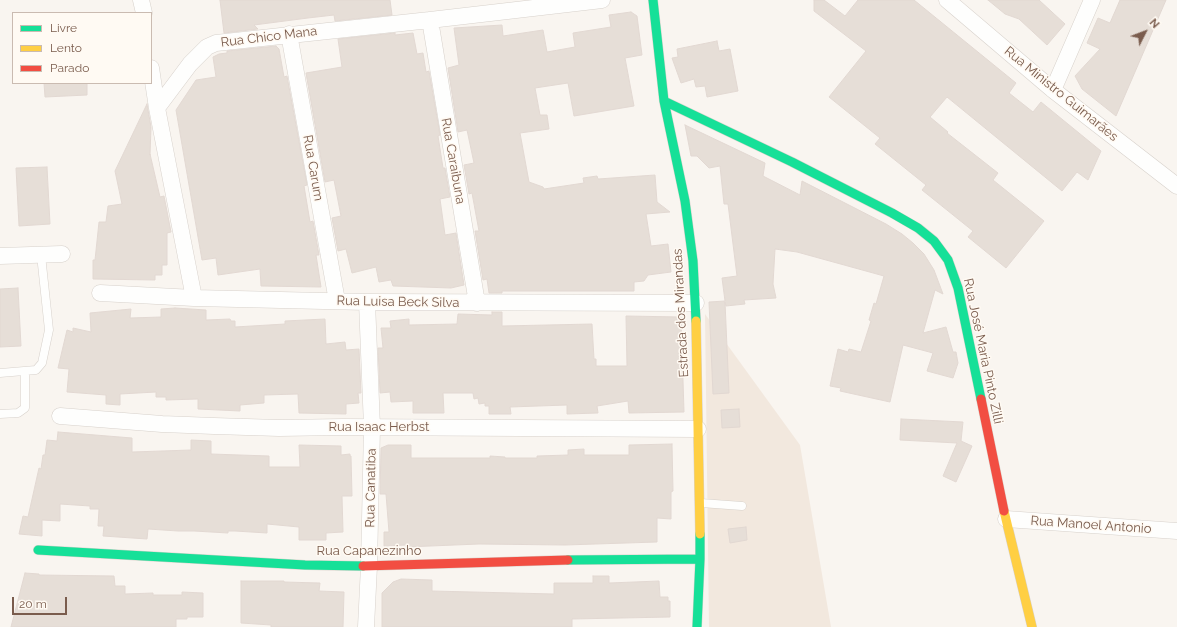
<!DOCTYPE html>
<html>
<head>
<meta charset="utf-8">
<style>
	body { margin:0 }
	#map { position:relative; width:1177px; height:627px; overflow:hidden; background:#f9f5f0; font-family:Raleway,sans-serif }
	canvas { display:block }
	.legend { position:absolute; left:12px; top:12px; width:140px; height:72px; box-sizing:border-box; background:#fffaf3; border:1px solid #cabbb1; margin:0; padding:5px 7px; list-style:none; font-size:12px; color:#7a5c4d }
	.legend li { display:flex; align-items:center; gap:8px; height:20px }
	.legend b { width:20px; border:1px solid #cabbb1 }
	.north { position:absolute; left:1125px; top:12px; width:40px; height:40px; -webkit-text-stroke:3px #fffaf3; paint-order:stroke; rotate:48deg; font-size:11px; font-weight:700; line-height:16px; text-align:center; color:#7a5c4d }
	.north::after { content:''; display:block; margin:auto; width:14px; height:18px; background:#7a5c4d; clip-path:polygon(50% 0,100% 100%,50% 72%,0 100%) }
	.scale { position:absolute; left:12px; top:597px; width:55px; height:18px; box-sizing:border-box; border:2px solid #7a5c4d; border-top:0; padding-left:5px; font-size:12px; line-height:14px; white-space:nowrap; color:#7a5c4d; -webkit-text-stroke:3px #fffaf3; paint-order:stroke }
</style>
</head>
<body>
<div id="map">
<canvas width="1177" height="627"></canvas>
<ul class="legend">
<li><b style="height:5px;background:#16e098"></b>Livre</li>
<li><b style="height:5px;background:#ffcf43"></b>Lento</li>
<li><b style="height:5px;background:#f24e42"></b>Parado</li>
</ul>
<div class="north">N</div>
<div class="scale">20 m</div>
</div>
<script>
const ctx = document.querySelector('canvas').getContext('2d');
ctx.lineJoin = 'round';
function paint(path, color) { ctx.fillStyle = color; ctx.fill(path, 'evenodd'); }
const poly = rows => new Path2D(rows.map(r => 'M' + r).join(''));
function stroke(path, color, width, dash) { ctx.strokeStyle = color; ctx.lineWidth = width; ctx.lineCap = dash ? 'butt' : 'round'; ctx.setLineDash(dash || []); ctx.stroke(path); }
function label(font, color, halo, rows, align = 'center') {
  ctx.font = font + ' Raleway,sans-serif'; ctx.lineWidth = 3; ctx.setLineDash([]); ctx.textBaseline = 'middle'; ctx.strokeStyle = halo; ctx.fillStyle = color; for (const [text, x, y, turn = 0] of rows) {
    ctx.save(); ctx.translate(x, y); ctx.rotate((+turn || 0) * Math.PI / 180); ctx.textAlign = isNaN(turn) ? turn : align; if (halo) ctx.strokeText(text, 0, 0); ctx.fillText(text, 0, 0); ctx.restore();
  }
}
paint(poly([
	[705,314,800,445,831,627,709,627]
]), '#f2e8de');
const building = poly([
	[220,0,390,0,392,15,335,21,334,15,308,18,254,25,258,29,224,33,220,0],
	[814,0,824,0,845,16,858,0,914,0,1016,83,1009,93,1033,112,1041,102,1101,151,1088,180,1077,172,1062,191,947,97,930,117,948,132,947,133,998,173,993,180,1044,221,1006,268,968,237,973,231,922,190,926,185,875,144,880,138,829,97,866,51,814,11,814,0],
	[988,0,1039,0,1065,24,1047,45,1019,19,1005,14,988,0],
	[1120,0,1166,0,1116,116,1082,89,1075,76,1100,49,1087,43,1098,18,1110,23,1120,0],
	[631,12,637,16,642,55,625,58,634,106,574,116,568,83,535,88,540,115,547,115,549,129,520,133,529,182,543,187,544,189,584,183,583,178,597,176,598,179,655,175,657,202,670,212,646,214,651,246,668,244,671,272,648,275,644,281,634,282,634,291,502,291,502,293,489,293,487,279,483,280,475,231,479,231,472,193,469,194,464,165,474,163,467,130,458,132,448,68,459,65,454,28,502,25,503,36,543,30,547,52,575,47,573,33,611,27,609,15,631,12],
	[395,33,395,35,413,33,417,54,423,53,426,72,429,71,440,135,438,136,443,168,445,168,450,197,440,199,445,235,456,233,464,285,451,288,393,286,391,280,379,282,376,267,352,273,346,249,338,251,332,218,341,216,334,180,325,182,306,73,342,67,338,39,395,33],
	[717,41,719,51,730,49,738,91,707,97,705,86,696,87,694,79,681,83,672,58,678,57,677,49,717,41],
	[276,46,279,49,284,77,287,76,307,185,304,186,310,222,313,221,319,255,316,255,321,287,261,286,260,269,218,275,216,258,202,260,176,110,196,80,216,77,213,57,219,54,227,53,227,51,276,46],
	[44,83,87,83,87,95,45,97,44,83],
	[147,104,151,127,150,155,150,154,160,197,164,196,171,232,167,233,167,265,162,265,162,275,155,275,155,280,93,279,93,260,95,260,99,222,106,222,108,206,122,204,115,171,147,104],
	[685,125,765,163,763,176,800,195,802,181,886,224,902,234,913,243,924,254,934,270,943,294,935,290,923,333,946,327,953,352,956,352,958,363,953,378,927,371,933,353,903,345,890,402,840,391,841,388,830,386,838,349,848,352,849,349,861,352,871,321,869,320,874,303,876,304,884,276,797,252,775,249,773,284,776,298,744,300,745,304,726,306,725,302,729,393,713,394,709,302,725,301,722,278,737,276,728,204,724,204,720,166,709,168,697,156,691,156,685,125],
	[47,167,50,224,19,226,16,168,47,167],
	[18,288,21,346,0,347,0,289,18,288],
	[175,308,206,310,206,320,230,319,231,321,235,321,235,327,285,324,285,321,325,319,326,344,345,342,346,350,359,349,361,393,358,393,359,403,346,404,346,414,299,413,298,394,264,395,264,403,240,405,240,411,198,409,198,399,166,400,166,397,156,397,156,392,120,394,120,405,106,404,106,395,67,392,69,369,58,368,67,330,73,332,73,328,91,332,90,313,131,309,130,318,161,317,161,309,175,308],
	[492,312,502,312,502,326,592,324,594,359,596,359,596,366,627,366,626,316,681,317,684,412,629,413,628,401,597,406,598,413,567,414,567,405,510,407,511,414,489,414,489,406,485,406,485,403,479,404,478,398,474,399,473,393,443,393,444,413,413,413,413,401,391,402,390,392,380,393,378,348,383,348,381,328,391,328,390,321,409,319,409,325,457,324,458,314,492,315,492,312],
	[739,409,740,427,722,428,721,410,739,409],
	[901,419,963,422,961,441,972,446,956,482,943,476,957,443,900,440,901,419],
	[58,432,132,438,132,452,191,450,191,440,211,441,211,454,269,456,269,467,300,467,299,445,341,446,341,455,350,454,350,456,351,456,352,496,342,496,343,532,326,533,326,540,299,540,299,527,267,524,267,533,235,531,228,531,228,533,194,531,178,531,148,529,147,539,103,536,104,526,98,526,99,509,90,509,90,506,60,504,60,521,42,520,42,536,19,534,23,516,28,517,39,468,41,469,43,455,45,455,47,440,57,441,58,432],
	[672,444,673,491,671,492,671,519,657,518,657,542,565,545,479,544,406,547,406,545,384,546,384,532,389,532,386,494,380,494,381,448,388,445,411,445,411,458,490,458,490,456,505,457,505,458,537,458,537,456,568,455,568,450,584,449,584,455,629,455,629,445,672,444],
	[746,527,747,540,730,543,728,529,746,527],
	[25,573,39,574,39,575,114,576,115,586,125,586,125,594,153,593,153,595,182,595,182,592,203,593,203,617,187,617,187,619,176,619,176,627,11,627,25,573],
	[593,576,609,576,609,583,659,581,660,597,668,597,668,601,670,601,670,617,572,619,572,627,382,627,382,593,393,582,401,579,432,580,432,591,554,594,554,583,593,583,593,576],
	[241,581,284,581,284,582,320,583,319,591,344,592,343,627,271,627,271,625,241,623,241,581]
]);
paint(building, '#e6ded7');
stroke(building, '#e2d8d2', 1);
const lane = poly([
	[0,373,36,370,42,363,49,330,41,255],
	[0,414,18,413,25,408,25,371],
	[701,503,742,506]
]);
const street = poly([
	[141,0,144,13],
	[947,0,1053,90,1177,186],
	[430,20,477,303],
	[289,34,337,301],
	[151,68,157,108,194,298],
	[1053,90,1092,0],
	[157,108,190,64,207,47,216,43,430,20,602,0],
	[0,256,62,254],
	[100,293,194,298,367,302,696,303],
	[60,416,162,424,214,426,279,428,343,427,698,429],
	[1006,519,1177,531],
	[366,627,369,566,372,427,367,302]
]);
const fast = poly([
	[653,0,664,101,685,201,693,261,696,321],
	[664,101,792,162,892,213,918,228,934,241,948,260,958,288,981,399],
	[38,550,305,565,363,566],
	[568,560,700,559],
	[697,627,700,559,700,534]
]);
const slow = poly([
	[696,321,700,534],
	[1004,511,1032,627]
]);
const jam = poly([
	[981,399,1004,511],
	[363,566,568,560]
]);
stroke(lane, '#d7d1cb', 9);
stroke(street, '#d7d1cb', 17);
stroke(fast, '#d9d2cb', 10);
stroke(slow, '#d9d2cb', 10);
stroke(jam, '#d9d2cb', 10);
stroke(lane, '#fefefd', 8);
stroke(street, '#fefefd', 16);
stroke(fast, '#16e098', 9);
stroke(slow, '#ffcf43', 9);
stroke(jam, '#f24e42', 9);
label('13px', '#7a5c4d', '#fffaf3', [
	["Rua Chico Mana",269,37,-7],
	["Rua Ministro Guimarães",1061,94,39],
	["Rua Caraibuna",453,161,80],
	["Rua Carum",313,168,80],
	["Rua Luisa Beck Silva",398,302,1],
	["Estrada dos Mirandas",681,313,-93],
	["Rua José Maria Pinto Zilli",983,351,78],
	["Rua Isaac Herbst",379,427],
	["Rua Canatiba",371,488,-89],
	["Rua Manoel Antonio",1091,525,4],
	["Rua Capanezinho",369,551]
]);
</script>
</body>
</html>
